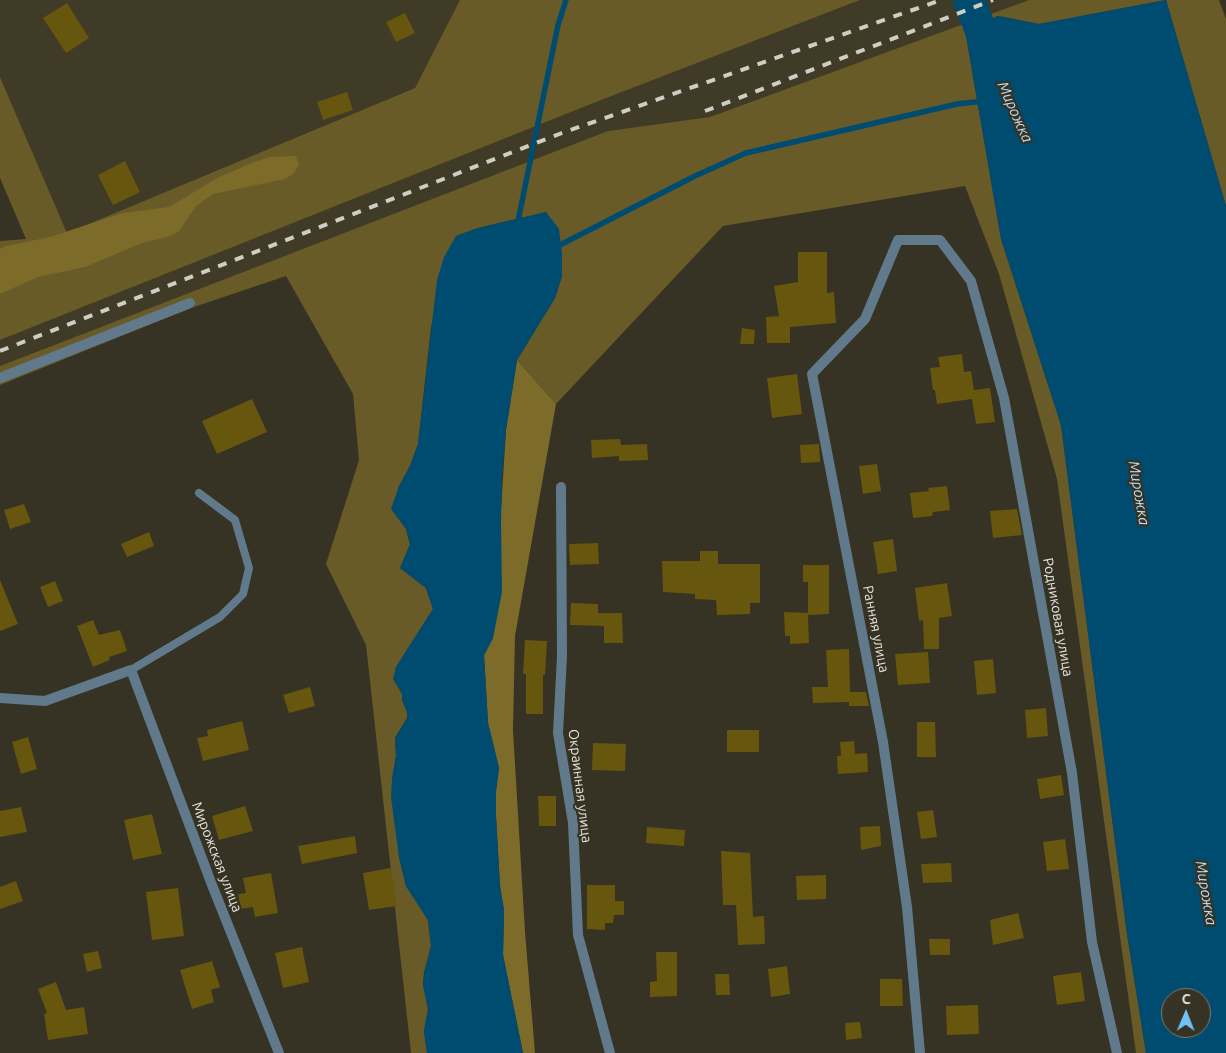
<!DOCTYPE html>
<html>
<head>
<meta charset="utf-8">
<style>
	body { margin:0 }
	#map { position:relative; width:1226px; height:1053px; overflow:hidden; background:#363224; font-family:Ubuntu,sans-serif }
	canvas { display:block }
	.north { position:absolute; left:1161px; top:988px; width:50px; height:50px; box-sizing:border-box; background:#363224; border:1px solid #7d7a6e; border-radius:50%; rotate:1deg; font-size:14px; font-weight:700; line-height:20px; text-align:center; color:#e7e5dc }
	.north::after { content:''; display:block; margin:auto; width:18px; height:22px; background:#71c1f5; clip-path:polygon(50% 0,100% 100%,50% 72%,0 100%) }
</style>
</head>
<body>
<div id="map">
<canvas width="1226" height="1053"></canvas>
<div class="north">С</div>
</div>
<script>
const ctx = document.querySelector('canvas').getContext('2d');
ctx.lineJoin = 'round';
function paint(path, color) { ctx.fillStyle = color; ctx.fill(path, 'evenodd'); }
const poly = rows => new Path2D(rows.map(r => 'M' + r).join(''));
function stroke(path, color, width, dash) { ctx.strokeStyle = color; ctx.lineWidth = width; ctx.lineCap = dash ? 'butt' : 'round'; ctx.setLineDash(dash || []); ctx.stroke(path); }
function label(font, color, halo, rows, align = 'center') {
  ctx.font = font + ' Ubuntu,sans-serif'; ctx.lineWidth = 4.5; ctx.setLineDash([]); ctx.textBaseline = 'middle'; ctx.strokeStyle = halo; ctx.fillStyle = color; for (const [text, x, y, turn = 0] of rows) {
    ctx.save(); ctx.translate(x, y); ctx.rotate((+turn || 0) * Math.PI / 180); ctx.textAlign = isNaN(turn) ? turn : align; if (halo) ctx.strokeText(text, 0, 0); ctx.fillText(text, 0, 0); ctx.restore();
  }
}
paint(poly([
	[0,0,460,0,415,88,67,233,0,77],
	[860,0,1029,0,710,117,608,131,0,366,0,340,596,102]
]), '#403b27');
paint(poly([
	[460,0,860,0,596,102,0,340,0,241,26,239,0,178,0,77,67,233,415,88],
	[1029,0,1219,0,1226,19,1226,206,1166,0,1039,24,998,16,965,30,1001,239,1061,425,1127,934,1146,1053,1136,1053,1057,479,999,274,965,186,723,226,556,404,517,360,555,298,562,276,546,212,478,228,456,236,431,327,418,444,410,466,399,486,392,509,406,529,410,545,400,568,426,588,433,609,396,667,394,679,402,694,402,700,407,712,407,718,395,738,396,756,392,779,399,857,406,886,428,920,431,946,424,973,423,985,428,1009,424,1031,427,1053,411,1053,366,645,326,564,359,460,353,394,286,276,191,308,0,385,0,366,608,131,710,117]
]), '#685b28');
paint(poly([
	[296,156,299,165,293,174,285,179,213,194,196,206,179,231,171,236,142,243,85,267,38,277,0,294,0,249,6,246,50,237,123,213,169,207,219,177,252,163,269,157],
	[517,360,556,404,515,636,513,730,525,932,535,1053,523,1053,503,955,504,910,500,886,496,816,496,791,499,768,488,723,484,655,493,638,506,430]
]), '#7d6b29');
paint(poly([
	[1166,0,1226,206,1226,1053,1146,1053,1127,934,1061,425,1001,239,965,30,998,16,1039,24],
	[1171,998,1201,998,1201,1028,1171,1028],
	[546,212,559,229,562,253,562,276,555,298,517,360,506,430,502,476,501,522,502,592,493,638,484,655,488,723,499,768,496,791,496,816,500,886,504,910,503,955,523,1053,427,1053,424,1031,428,1009,423,985,424,973,431,946,428,920,406,886,399,857,391,797,392,779,396,756,395,738,407,718,407,712,402,700,402,694,393,679,396,667,433,609,426,588,400,568,410,544,406,529,391,509,399,486,410,466,418,444,437,280,444,257,456,236,478,228]
]), '#004c70');
stroke(poly([
	[517,226,558,25,566,0],
	[556,247,695,176,746,153,957,104,984,101]
]), '#004c70', 5.5);
stroke(poly([
	[969,0,995,67]
]), '#004c70', 32);
paint(poly([
	[67,3,89,38,66,53,43,18],
	[405,13,415,33,396,42,386,22],
	[347,92,353,110,323,120,317,102],
	[125,161,140,192,113,205,98,175],
	[798,252,827,252,827,293,834,292,836,323,790,327,790,343,767,343,766,317,779,316,774,286,798,282],
	[742,328,755,330,754,344,740,344],
	[962,354,964,372,971,371,974,390,990,388,995,422,976,424,972,399,937,404,935,390,933,390,930,368,940,367,938,357],
	[797,374,802,414,772,418,767,378],
	[252,399,267,432,217,454,202,421],
	[620,439,621,445,647,444,648,460,619,461,619,456,592,458,591,440],
	[819,444,820,462,801,463,800,445],
	[877,464,881,491,863,494,859,466],
	[947,486,950,510,933,512,932,516,913,518,910,493,929,491,928,488],
	[24,504,31,522,10,529,4,510],
	[1017,509,1022,535,993,538,990,511],
	[149,532,154,546,127,557,121,544],
	[893,539,897,571,878,574,873,542],
	[598,543,599,564,570,565,569,544],
	[700,551,718,551,718,564,760,564,760,603,750,603,750,614,717,615,716,600,695,599,695,594,663,592,662,561,700,561],
	[803,565,829,565,829,614,808,615,809,643,790,644,790,636,785,636,784,612,808,613,808,582,803,582],
	[0,580,18,624,0,631],
	[55,581,63,601,48,607,40,587],
	[947,583,952,616,939,618,939,649,924,649,923,620,919,621,915,588],
	[571,603,598,604,598,613,622,613,623,643,604,643,604,626,570,625],
	[93,620,99,635,120,630,127,651,109,657,110,660,93,667,77,626],
	[525,640,547,641,545,675,543,675,543,714,526,714,526,674,523,674],
	[849,649,850,692,866,692,869,706,849,706,849,702,813,703,812,687,828,687,826,650],
	[928,652,930,683,898,685,895,654],
	[993,659,996,693,977,695,974,661],
	[310,687,315,706,289,713,283,695],
	[1046,708,1048,736,1027,738,1025,710],
	[242,721,249,750,203,761,197,738,208,736,207,730],
	[917,722,935,722,936,757,917,757],
	[727,730,759,730,759,752,727,752],
	[28,737,37,769,21,774,12,742],
	[854,741,855,754,867,753,868,772,838,774,837,756,841,756,840,742],
	[593,743,626,744,625,771,592,770],
	[1061,775,1064,795,1040,799,1037,779],
	[538,796,556,796,556,826,539,826],
	[245,806,253,831,219,840,212,816],
	[21,807,27,832,0,837,0,811],
	[933,810,937,837,921,839,917,812],
	[152,814,162,854,133,860,124,820],
	[880,826,881,846,861,850,860,827],
	[647,827,685,830,684,846,646,843],
	[355,836,357,853,302,864,298,846],
	[1065,839,1069,869,1047,871,1043,842],
	[721,851,750,853,753,917,764,916,765,944,738,945,736,905,723,905],
	[951,863,952,882,923,883,921,864],
	[391,868,397,906,369,910,363,873],
	[271,873,278,913,255,917,253,907,241,909,238,894,246,893,243,878],
	[826,875,826,899,797,900,796,876],
	[16,881,23,901,0,909,0,887],
	[587,885,615,885,615,901,624,901,624,915,614,915,613,923,605,923,605,930,587,929],
	[178,888,184,936,152,940,146,892],
	[1018,913,1024,938,993,945,990,920],
	[929,939,950,939,950,955,930,955],
	[302,947,309,982,283,988,275,953],
	[98,951,102,968,87,972,83,954],
	[656,952,677,952,677,996,650,997,650,982,657,981],
	[212,961,220,987,211,990,214,1002,192,1009,180,970],
	[787,966,790,994,771,997,768,969],
	[1081,972,1085,1001,1057,1005,1053,976],
	[715,974,729,974,730,995,716,995],
	[880,979,902,979,903,1006,880,1006],
	[56,982,66,1010,84,1007,88,1034,48,1040,44,1014,47,1013,38,989],
	[978,1005,979,1034,947,1035,946,1006],
	[860,1022,862,1038,846,1040,845,1023]
]), '#67560d');
stroke(poly([
	[131,670,220,617,243,594,249,568,235,520,199,493]
]), '#617a8b', 8);
stroke(poly([
	[0,378,190,303],
	[561,487,562,656,558,733,573,823,578,935,610,1053],
	[0,698,45,701,131,670,212,885,279,1053],
	[920,1053,907,907,883,742,812,374,865,319,898,240,940,240,971,281,1004,398,1072,773,1092,942,1117,1053]
]), '#617a8b', 10);
stroke(poly([
	[705,111,993,0],
	[0,351,562,133,941,0]
]), '#d0cec4', 4, [9, 9]);
label('14px', '#e7e5dc', '#363224', [
	["Родниковая улица",1058,617,80],
	["Ранняя улица",876,629,79],
	["Окраинная улица",580,786,83],
	["Мирожская улица",217,857,69]
]);
label('italic 15px', '#bddef5', '#363224', [
	["Мирожка",1015,112,66],
	["Мирожка",1139,493,80],
	["Мирожка",1206,893,80]
]);
</script>
</body>
</html>
